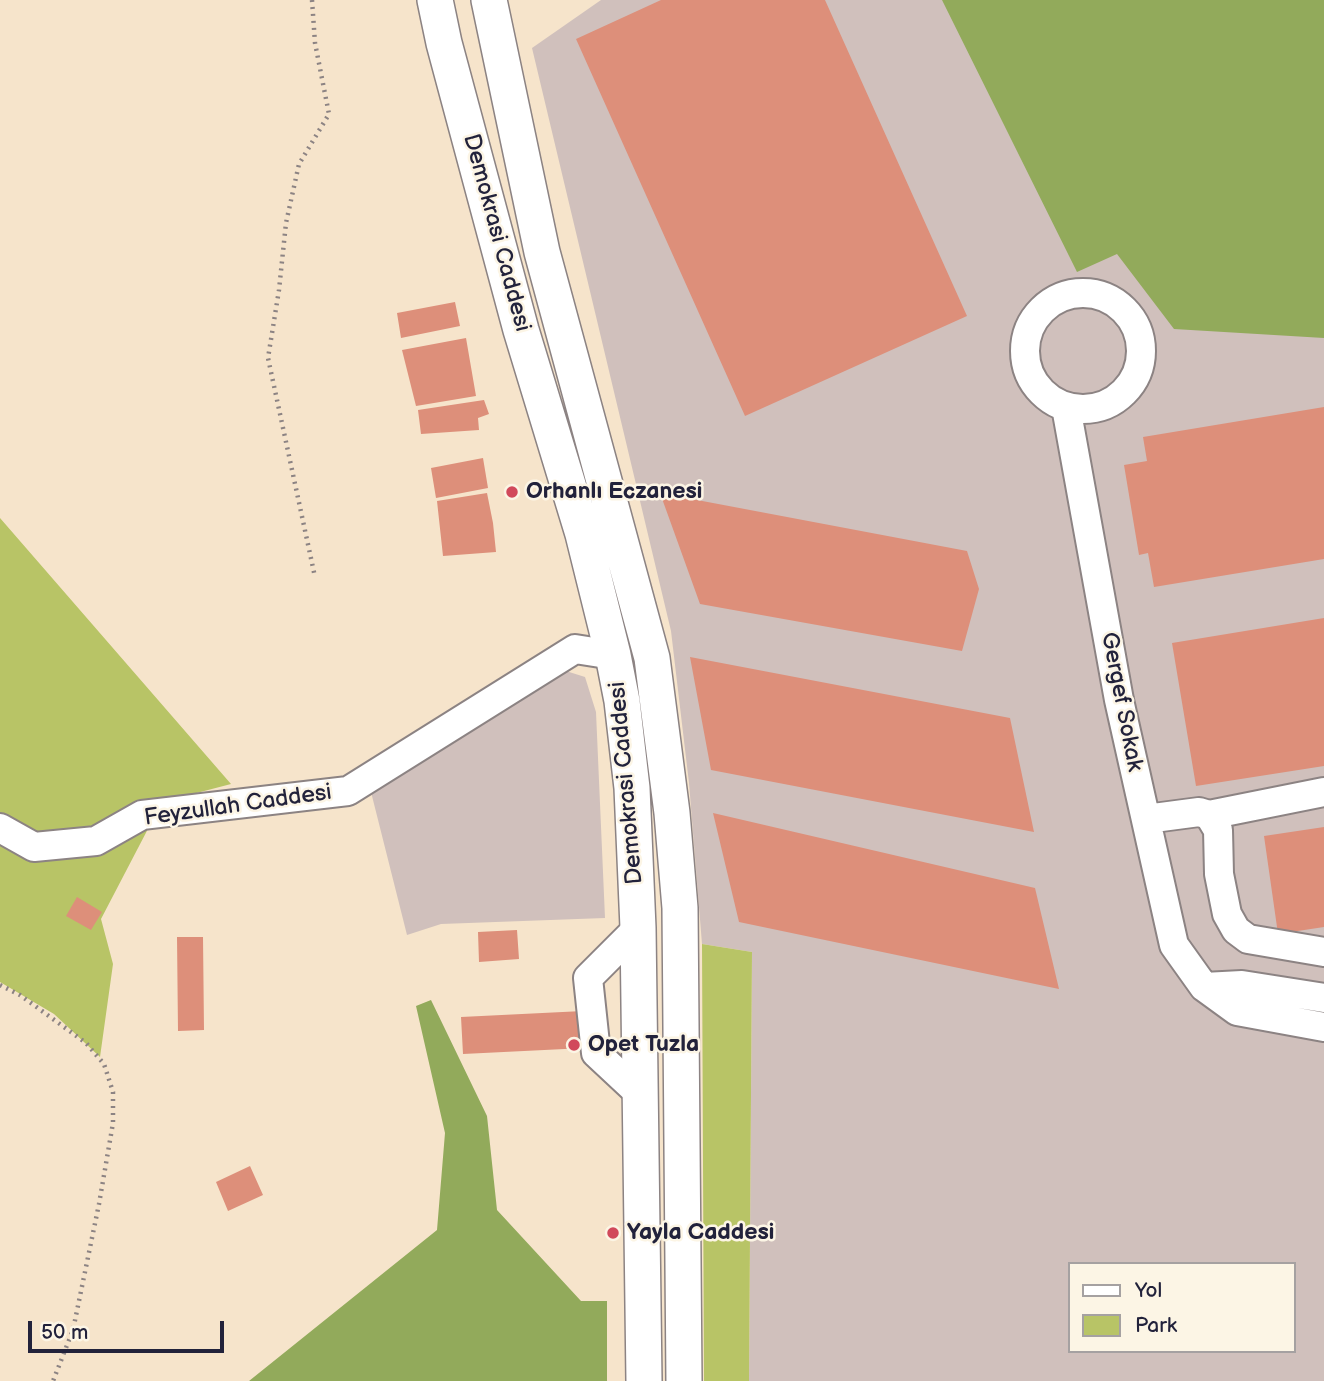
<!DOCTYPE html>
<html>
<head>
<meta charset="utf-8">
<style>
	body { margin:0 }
	#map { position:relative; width:1324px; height:1381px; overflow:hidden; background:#f6e4cb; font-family:"Balsamiq Sans",sans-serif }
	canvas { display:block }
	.legend { position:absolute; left:1068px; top:1262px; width:228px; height:91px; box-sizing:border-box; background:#fcf5e5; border:2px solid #a5a1a1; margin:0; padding:9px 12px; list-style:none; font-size:21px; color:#22223b }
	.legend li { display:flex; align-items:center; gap:14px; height:35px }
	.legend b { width:35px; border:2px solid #a5a1a1 }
	.scale { position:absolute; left:28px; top:1321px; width:196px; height:32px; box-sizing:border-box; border:4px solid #22223b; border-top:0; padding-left:9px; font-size:21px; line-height:24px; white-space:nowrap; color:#22223b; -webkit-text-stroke:5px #fcf5e5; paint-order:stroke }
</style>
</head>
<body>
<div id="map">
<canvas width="1324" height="1381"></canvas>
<ul class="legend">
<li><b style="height:9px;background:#fff"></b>Yol</li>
<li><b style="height:19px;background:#b8c466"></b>Park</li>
</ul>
<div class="scale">50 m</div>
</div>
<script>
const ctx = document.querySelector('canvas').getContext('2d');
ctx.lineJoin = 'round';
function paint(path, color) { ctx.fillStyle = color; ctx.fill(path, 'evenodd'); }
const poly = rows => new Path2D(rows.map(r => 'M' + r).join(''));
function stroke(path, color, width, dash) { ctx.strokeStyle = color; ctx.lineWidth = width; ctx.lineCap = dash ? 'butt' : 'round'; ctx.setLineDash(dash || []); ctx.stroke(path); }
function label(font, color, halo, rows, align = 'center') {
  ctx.font = font + ' "Balsamiq Sans",sans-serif'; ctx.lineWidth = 5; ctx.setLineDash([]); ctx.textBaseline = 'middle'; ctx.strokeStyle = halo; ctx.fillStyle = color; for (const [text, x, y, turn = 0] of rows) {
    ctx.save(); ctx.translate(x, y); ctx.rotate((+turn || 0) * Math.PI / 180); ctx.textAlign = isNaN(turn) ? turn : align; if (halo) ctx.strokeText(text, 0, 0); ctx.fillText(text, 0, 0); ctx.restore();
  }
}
paint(poly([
	[601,0,1324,0,1324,1381,749,1381,752,952,702,944,689,783,671,631,532,48],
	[1070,1264,1294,1264,1294,1351,1070,1351],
	[566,671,585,677,596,712,605,918,441,924,407,935,371,792]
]), '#d0c0bc');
paint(poly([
	[0,518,231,784,162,802,101,919,113,964,100,1057,54,1014,0,982],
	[702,944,752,952,749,1381,704,1381]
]), '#b8c466');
paint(poly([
	[942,0,1324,0,1324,338,1174,329,1117,254,1077,272],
	[431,1000,487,1116,497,1210,581,1301,607,1301,607,1381,249,1381,437,1230,445,1133,416,1006]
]), '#92aa5b');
paint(poly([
	[661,0,825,0,967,316,745,416,576,39],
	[455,302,460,326,401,338,397,313],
	[466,338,476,396,416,406,402,350],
	[484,400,489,414,478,418,479,430,421,434,418,410],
	[1324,407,1324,559,1154,587,1148,553,1139,555,1124,465,1147,461,1143,437],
	[483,458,488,488,436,498,431,468],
	[487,493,493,523,496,552,443,556,437,501],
	[660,493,967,551,979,589,962,651,700,604],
	[1324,618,1324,766,1196,786,1172,643],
	[690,657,1010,718,1034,832,711,770],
	[713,813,1035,888,1059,989,739,922],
	[1324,827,1324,927,1278,934,1264,836],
	[77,897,102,912,91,930,66,916],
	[517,930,519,959,479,962,478,932],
	[177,937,203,937,204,1030,178,1031],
	[583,1011,585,1048,463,1054,461,1017],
	[250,1166,263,1195,228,1211,216,1182]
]), '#dd8f7a');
const minor = poly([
	'1025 351a58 58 0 1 1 116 0a58 58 0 1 1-116 0Z',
	[1066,407,1119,700,1174,945,1204,987,1237,1011,1324,1027],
	[1209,815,1324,792],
	[1146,819,1199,812,1209,815,1218,830,1219,874,1227,914,1236,930,1248,939,1324,952],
	[0,828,34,847,96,841,142,815,348,791,575,649,613,655],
	[638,928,588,978,596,1053,641,1095],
	[1204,987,1242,985,1324,998]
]);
const major = poly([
	[435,0,444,43,521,330,583,534,613,655,622,701,632,788,638,928,644,1381],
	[489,0,542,252,652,658,672,813,680,908,684,1381]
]);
stroke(minor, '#8c8383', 32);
stroke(major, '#8c8383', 38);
stroke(poly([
	[312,0,315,43,329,114,299,164,286,223,279,290,268,358,315,577],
	[0,985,20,995,86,1043,104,1064,113,1092,113,1123,99,1204,73,1330,53,1381]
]), '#8c8383', 4.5, [2, 5]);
stroke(minor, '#fff', 28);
stroke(major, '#fff', 35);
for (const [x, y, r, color] of [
	[512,492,7,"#d1495b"],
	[574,1045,7,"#d1495b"],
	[613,1233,7,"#d1495b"]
]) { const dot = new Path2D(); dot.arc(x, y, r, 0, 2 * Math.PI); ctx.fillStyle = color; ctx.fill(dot); stroke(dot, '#fcf5e5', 2.5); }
label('23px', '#22223b', '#fcf5e5', [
	["Demokrasi Caddesi",496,233,75],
	["Gergef Sokak",1121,702,79],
	["Demokrasi Caddesi",627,783,-95],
	["Feyzullah Caddesi",238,806,-8]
]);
label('bold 23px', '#22223b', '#fcf5e5', [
	["Orhanlı Eczanesi",526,492],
	["Opet Tuzla",588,1045],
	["Yayla Caddesi",627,1233]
], 'left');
</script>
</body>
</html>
